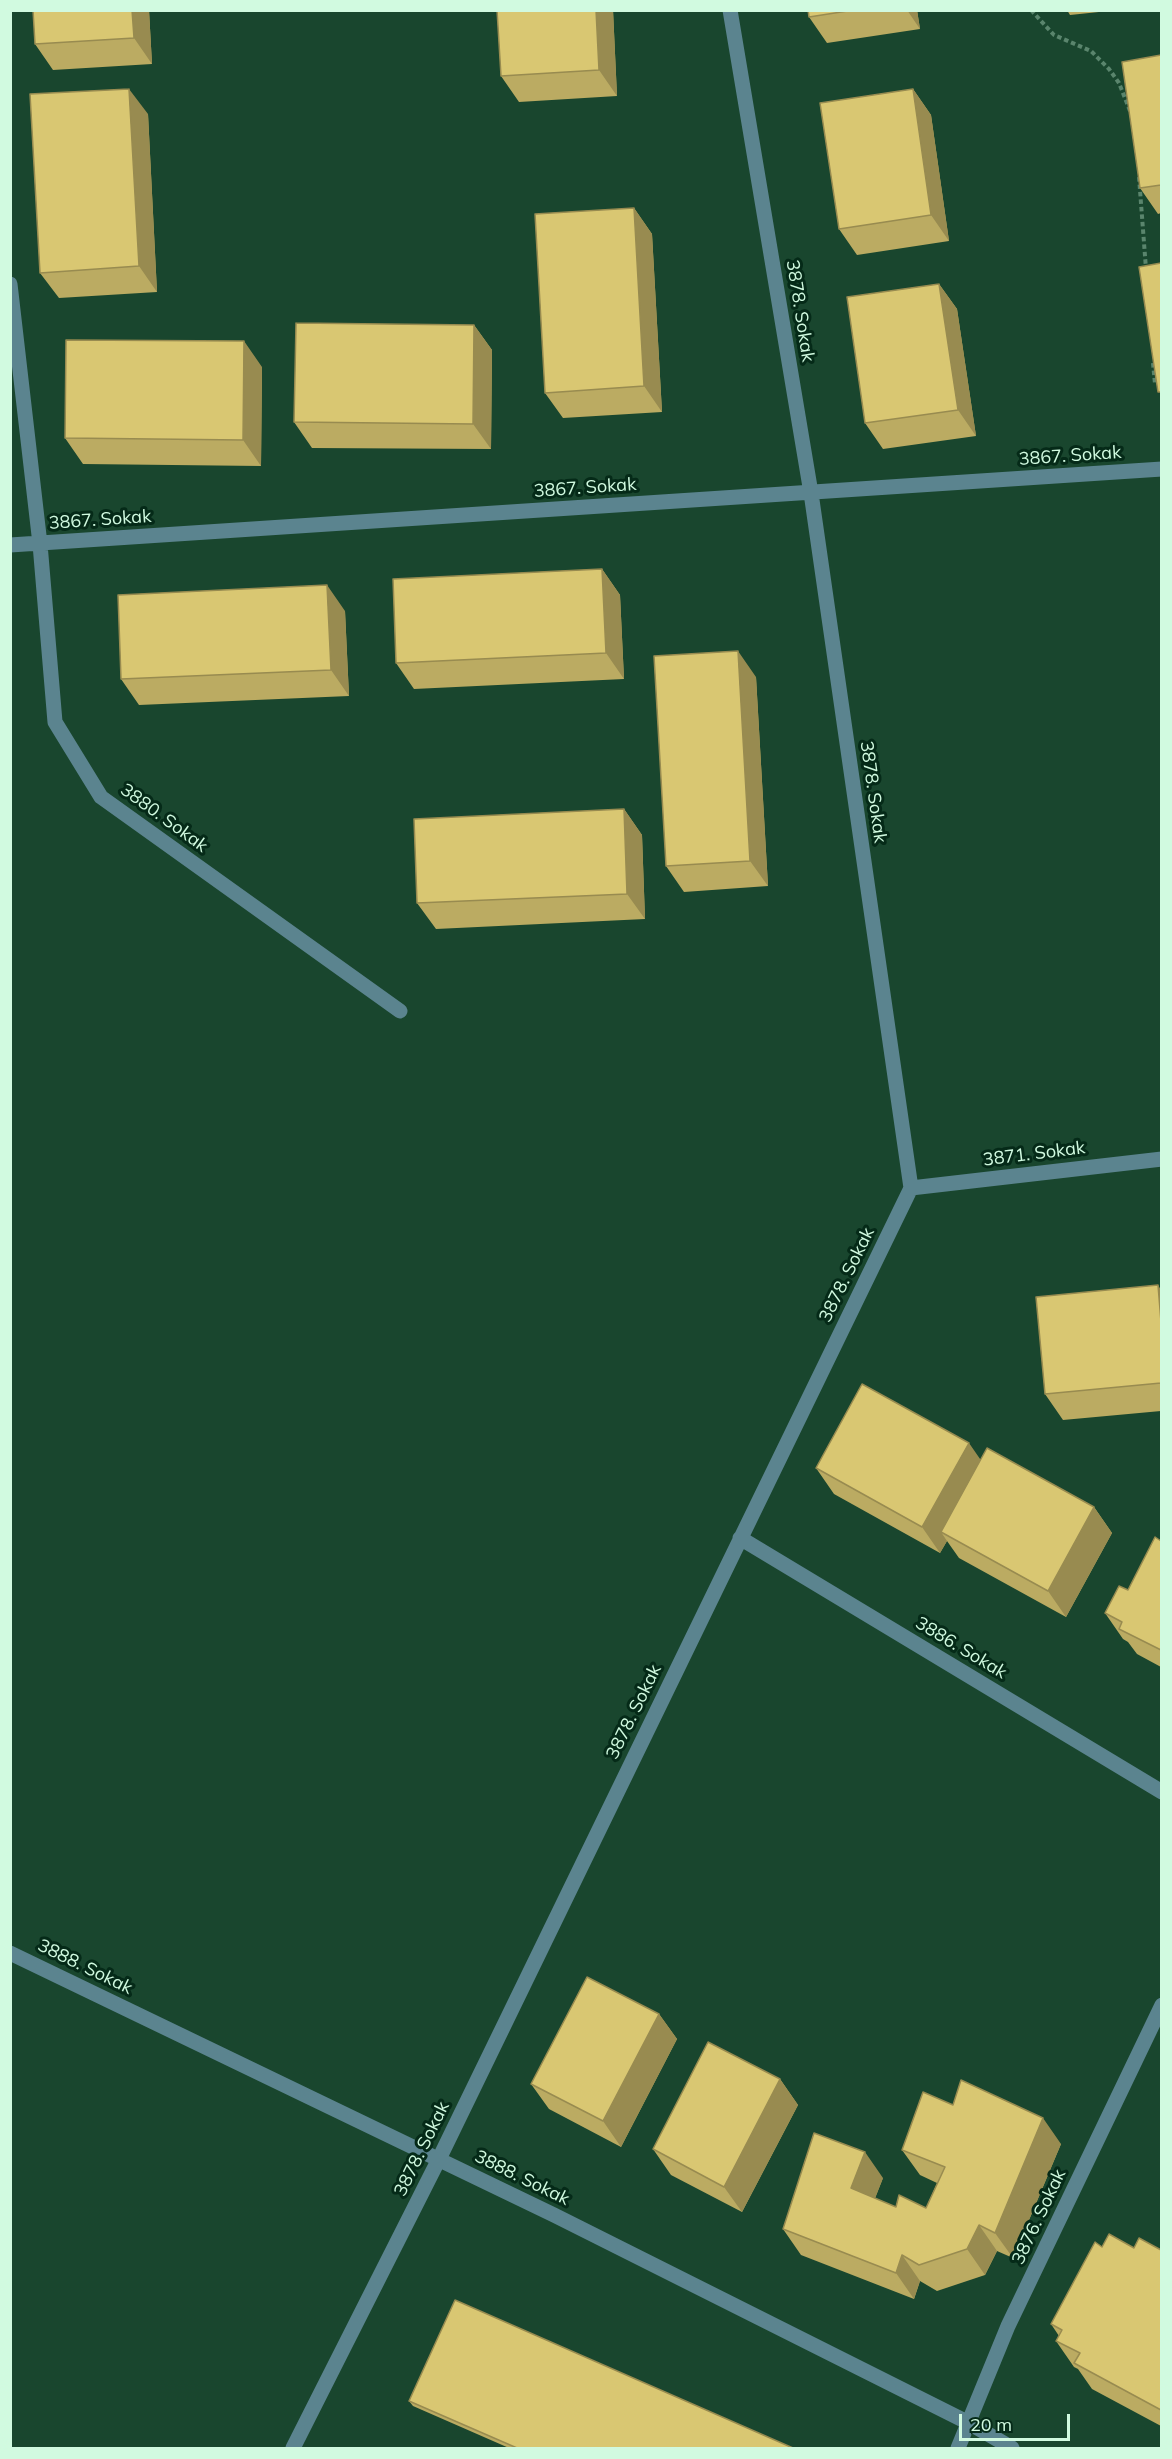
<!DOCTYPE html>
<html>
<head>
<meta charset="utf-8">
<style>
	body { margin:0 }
	#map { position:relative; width:1172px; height:2459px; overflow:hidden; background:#19462e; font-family:Mulish,sans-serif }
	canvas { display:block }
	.frame { position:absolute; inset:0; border:12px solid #d1fae0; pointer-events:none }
	.scale { position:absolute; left:959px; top:2414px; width:111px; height:27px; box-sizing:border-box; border:3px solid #d1fae0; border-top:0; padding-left:8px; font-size:18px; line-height:21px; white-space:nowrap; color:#d1fae0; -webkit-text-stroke:4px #052a18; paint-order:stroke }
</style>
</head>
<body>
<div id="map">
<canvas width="1172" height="2459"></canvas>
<div class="frame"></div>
<div class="scale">20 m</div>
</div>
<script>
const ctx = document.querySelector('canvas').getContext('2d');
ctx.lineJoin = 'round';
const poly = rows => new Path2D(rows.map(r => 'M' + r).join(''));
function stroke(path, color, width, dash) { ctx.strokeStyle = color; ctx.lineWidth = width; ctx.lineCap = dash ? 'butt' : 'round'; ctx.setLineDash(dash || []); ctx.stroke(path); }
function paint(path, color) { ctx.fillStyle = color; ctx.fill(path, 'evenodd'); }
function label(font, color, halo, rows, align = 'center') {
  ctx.font = font + ' Mulish,sans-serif'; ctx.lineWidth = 6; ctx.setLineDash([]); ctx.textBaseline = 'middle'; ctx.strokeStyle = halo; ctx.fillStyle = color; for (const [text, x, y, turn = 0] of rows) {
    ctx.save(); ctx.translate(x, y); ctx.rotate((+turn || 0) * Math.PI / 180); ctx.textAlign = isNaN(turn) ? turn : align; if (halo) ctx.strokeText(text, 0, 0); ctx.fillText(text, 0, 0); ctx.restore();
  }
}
stroke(poly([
	[1031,10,1054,35,1091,51,1109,69,1119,83,1130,111],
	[1139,177,1146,269],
	[1153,363,1155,384]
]), '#5a856d', 4, [4.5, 3]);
stroke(poly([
	[10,284,40,544,55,722,101,797,400,1011],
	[10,545,1162,469],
	[911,1188,1162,1159],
	[740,1538,1162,1792],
	[10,1953,554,2215,969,2423,1012,2448],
	[293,2448,439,2159,911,1188,811,493,730,10],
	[958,2448,1008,2326,1162,2005]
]), '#5b848f', 15);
paint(poly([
	[149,10,152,64,53,70,35,44],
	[613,10,617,96,519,102,501,76],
	[808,10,917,10,920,29,827,43,809,17],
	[1067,10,1118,10,1070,15],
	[1161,55,1161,213,1158,214,1140,188],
	[913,89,931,115,949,241,857,255,839,229],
	[148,114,157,292,59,298,40,273],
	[634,208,652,234,662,412,563,418,545,393],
	[939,284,957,309,976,436,883,449,865,423],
	[474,325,492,350,491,449,312,448,294,422],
	[262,367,261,466,83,464,65,438],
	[602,569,620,595,624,679,414,689,396,663],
	[345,611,349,696,139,705,121,679],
	[756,677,768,886,684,892,666,866],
	[624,809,642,835,645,919,436,929,417,903],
	[1161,1290,1161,1411,1063,1420,1045,1394],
	[980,1460,1094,1507,1112,1533,1066,1617,959,1558,947,1541,940,1553,834,1494,816,1468],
	[1161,1541,1161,1667,1137,1654,1128,1642,1123,1639,1105,1613,1128,1590],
	[659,2014,677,2039,621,2147,549,2109,531,2084],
	[780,2079,798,2105,742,2212,671,2175,653,2149],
	[953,2105,1061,2144,1013,2258,997,2251,985,2275,937,2291,920,2281,914,2299,801,2255,783,2229,883,2178,875,2198,896,2207,926,2208,937,2183,920,2175,902,2150],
	[1102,2247,1134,2248,1161,2250,1161,2426,1092,2389,1078,2369,1074,2367,1056,2341,1059,2336,1051,2324],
	[409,2401,793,2448,509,2448,413,2406]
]), '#bbab62');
paint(poly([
	[132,10,149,10,152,64,134,38],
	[596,10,613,10,617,96,599,70],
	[907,10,917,10,920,29],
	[129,89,148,114,157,292,139,266],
	[913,89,931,115,949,241,931,215],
	[634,208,652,234,662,412,644,386],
	[939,284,957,309,976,436,958,410],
	[474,325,492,350,491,449,473,424],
	[244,341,262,367,261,466,243,440],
	[602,569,620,595,624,679,606,653],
	[327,585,345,611,349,696,331,670],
	[738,651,756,677,768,886,750,861],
	[624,809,642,835,645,919,627,894],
	[1158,1285,1161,1290,1161,1322],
	[969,1443,987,1469,941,1532,947,1541,940,1553,922,1527],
	[1094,1507,1112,1533,1066,1617,1048,1591],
	[659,2014,677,2039,621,2147,603,2121],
	[780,2079,798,2105,742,2212,724,2187],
	[1043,2118,1061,2144,1013,2258,995,2233],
	[865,2152,883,2178,869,2214,851,2188],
	[979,2225,997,2251,985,2275,967,2249],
	[902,2255,920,2281,914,2299,896,2273]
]), '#988b50');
const building = poly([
	[33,10,132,10,134,38,35,44,33,10],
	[497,10,596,10,599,70,501,76,497,10],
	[808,10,854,10,809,17,808,10],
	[1161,55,1161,185,1140,188,1122,62,1161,55],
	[129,89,139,266,40,273,30,94,129,89],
	[913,89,931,215,839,229,820,103,913,89],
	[634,208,644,386,545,393,535,214,634,208],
	[1161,263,1161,392,1158,392,1139,267,1161,263],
	[939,284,958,410,865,423,847,297,939,284],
	[296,323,474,325,473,424,294,422,296,323],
	[66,340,244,341,243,440,65,438,66,340],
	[602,569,606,653,396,663,393,579,602,569],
	[327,585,331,670,121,679,118,595,327,585],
	[738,651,750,861,666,866,654,656,738,651],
	[624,809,627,894,417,903,414,819,624,809],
	[1158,1285,1161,1322,1161,1383,1045,1394,1036,1297,1158,1285],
	[862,1384,969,1443,922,1527,816,1468,862,1384],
	[987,1448,1094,1507,1048,1591,941,1532,987,1448],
	[1155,1537,1161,1541,1161,1650,1119,1629,1122,1622,1105,1613,1119,1586,1128,1590,1155,1537],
	[587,1977,659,2014,603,2121,531,2084,587,1977],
	[708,2042,780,2079,724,2187,653,2149,708,2042],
	[961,2080,1043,2118,995,2233,979,2225,967,2249,919,2265,902,2255,896,2273,783,2229,814,2133,865,2152,851,2188,896,2207,899,2195,926,2208,945,2167,902,2150,923,2092,953,2105,961,2080],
	[1109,2234,1134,2248,1139,2238,1161,2250,1161,2410,1074,2363,1080,2353,1056,2341,1062,2330,1051,2324,1095,2242,1102,2247,1109,2234],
	[455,2300,793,2448,517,2448,409,2401,455,2300]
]);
paint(building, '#d9c772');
stroke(building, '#988b50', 1.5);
label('18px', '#d1fae0', '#052a18', [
	["3878. Sokak",800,311,81],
	["3867. Sokak",1070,456,-4],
	["3867. Sokak",585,488,-4],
	["3867. Sokak",100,520,-4],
	["3878. Sokak",873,792,82],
	["3880. Sokak",164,818,36],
	["3871. Sokak",1034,1154,-7],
	["3878. Sokak",847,1275,-64],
	["3886. Sokak",961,1648,31],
	["3878. Sokak",634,1712,-64],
	["3888. Sokak",85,1967,26],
	["3878. Sokak",422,2149,-64],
	["3888. Sokak",522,2178,26],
	["3876. Sokak",1039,2217,-65]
]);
</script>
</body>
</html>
